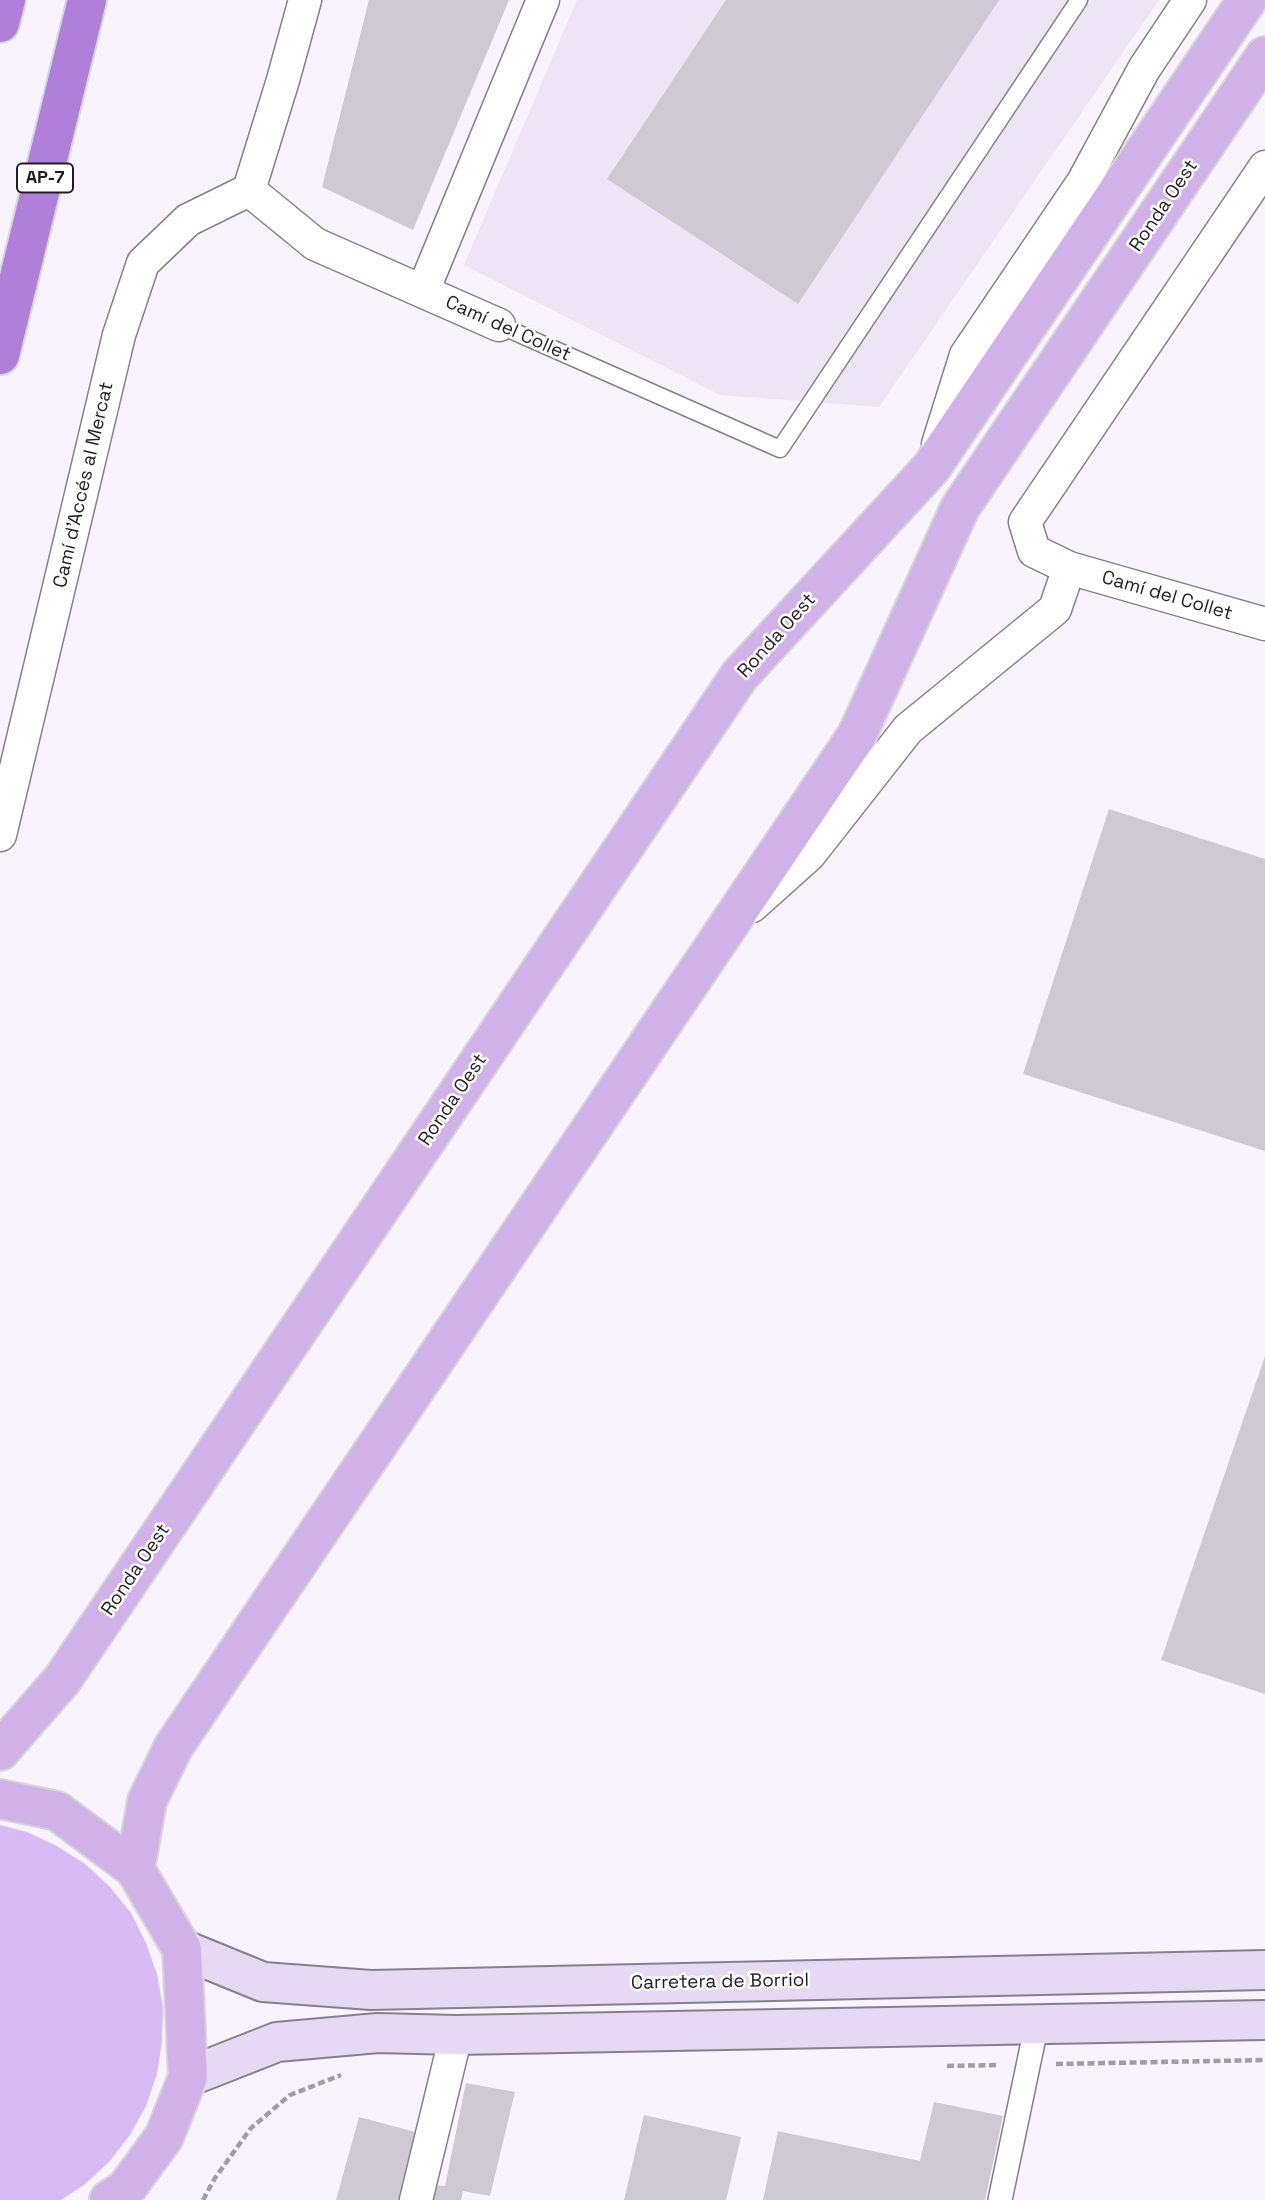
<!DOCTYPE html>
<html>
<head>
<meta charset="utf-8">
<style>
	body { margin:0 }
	canvas { display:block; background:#f8f3fe }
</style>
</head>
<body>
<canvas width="1265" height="2200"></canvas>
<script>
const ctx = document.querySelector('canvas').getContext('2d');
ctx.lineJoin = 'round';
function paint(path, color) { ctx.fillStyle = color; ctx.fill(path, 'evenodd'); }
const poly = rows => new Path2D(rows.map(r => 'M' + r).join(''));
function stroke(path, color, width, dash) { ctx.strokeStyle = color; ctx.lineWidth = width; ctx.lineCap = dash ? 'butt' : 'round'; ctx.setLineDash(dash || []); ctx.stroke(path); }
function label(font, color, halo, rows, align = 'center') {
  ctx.font = font + ' "Space Grotesk",sans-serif'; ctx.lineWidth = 5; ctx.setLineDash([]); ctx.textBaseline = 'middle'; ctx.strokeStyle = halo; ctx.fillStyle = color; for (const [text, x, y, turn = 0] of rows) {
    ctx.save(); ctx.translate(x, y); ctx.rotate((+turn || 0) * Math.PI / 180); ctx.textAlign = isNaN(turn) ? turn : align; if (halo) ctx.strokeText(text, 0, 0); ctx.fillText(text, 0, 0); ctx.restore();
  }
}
paint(poly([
	[577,0,1159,0,879,407,720,395,464,265]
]), '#ede4f6');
paint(poly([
	[0,1825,27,1832,57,1846,85,1864,110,1887,131,1913,146,1943,157,1974,163,2008,162,2041,157,2074,146,2106,130,2135,109,2162,84,2185,61,2200,0,2200]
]), '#d8bbf4');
paint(poly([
	[369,0,509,0,413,230,322,187],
	[726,0,999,0,798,304,607,179],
	[1109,809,1265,859,1265,1151,1023,1074],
	[1265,1356,1265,1694,1161,1660],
	[466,2083,515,2092,490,2196,463,2191,461,2200,426,2200,430,2185,445,2186],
	[934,2102,1003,2116,985,2200,763,2200,778,2131,920,2161],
	[644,2115,741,2137,726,2200,624,2200],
	[359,2117,419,2133,400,2200,336,2200]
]), '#cec9d3');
const service = poly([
	[499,325,780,449,1079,0]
]);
const pedestrian = poly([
	[1000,2200,1037,2023]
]);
const minor = poly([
	[249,190,315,244,499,325],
	[249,190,283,80,305,0],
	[423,291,543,0],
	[938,444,966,355,1083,182,1144,69,1190,0],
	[1069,568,1265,624],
	[0,835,119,335,143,263,188,220,249,190],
	[752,906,809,855,908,729,1055,609,1069,568,1034,551,1025,522,1265,167],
	[416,2200,456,2035]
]);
const secondary = poly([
	[182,1949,263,1982,371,1990,1265,1970],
	[188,2077,277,2042,378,2033,456,2035,1265,2020]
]);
const primary = poly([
	[0,1751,62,1680,740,675,931,468,1247,0],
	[0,1799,57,1811,135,1869,182,1949,188,2077,164,2137,126,2189,109,2200],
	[135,1869,147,1801,174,1746,857,735,960,508,1265,56]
]);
const motorway = poly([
	[0,23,6,0],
	[0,355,87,0]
]);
stroke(service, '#85808a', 19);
stroke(pedestrian, '#85808a', 26);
stroke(minor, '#85808a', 35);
stroke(secondary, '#85808a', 42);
stroke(primary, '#d6d6d7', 42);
stroke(motorway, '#d6d6d7', 42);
stroke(poly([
	[1056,2064,1265,2060],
	[947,2066,998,2065],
	[203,2200,215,2178,251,2128,290,2095,341,2075]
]), '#a09da5', 4.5, [7, 3.5]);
stroke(service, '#fff', 16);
stroke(pedestrian, '#fff', 23);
stroke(minor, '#fff', 32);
stroke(secondary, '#e7d9f4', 38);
stroke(primary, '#d0b2e9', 38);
stroke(motorway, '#b07fda', 38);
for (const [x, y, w] of [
	[45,178,56]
]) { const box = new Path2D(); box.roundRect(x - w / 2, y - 14.5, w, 29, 5); ctx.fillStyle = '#fff'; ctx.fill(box); stroke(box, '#1e1d20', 2); }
label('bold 18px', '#1e1d20', null, [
	["AP-7",45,178]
]);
label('19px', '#1e1d20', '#fff', [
	["Ronda Oest",1164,206,-56],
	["Camí del Collet",508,329,24],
	["Camí d'Accés al Mercat",84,485,-77],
	["Camí del Collet",1167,596,16],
	["Ronda Oest",777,636,-48],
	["Ronda Oest",453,1100,-56],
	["Ronda Oest",136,1570,-56],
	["Carretera de Borriol",720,1982,-1]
]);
</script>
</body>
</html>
